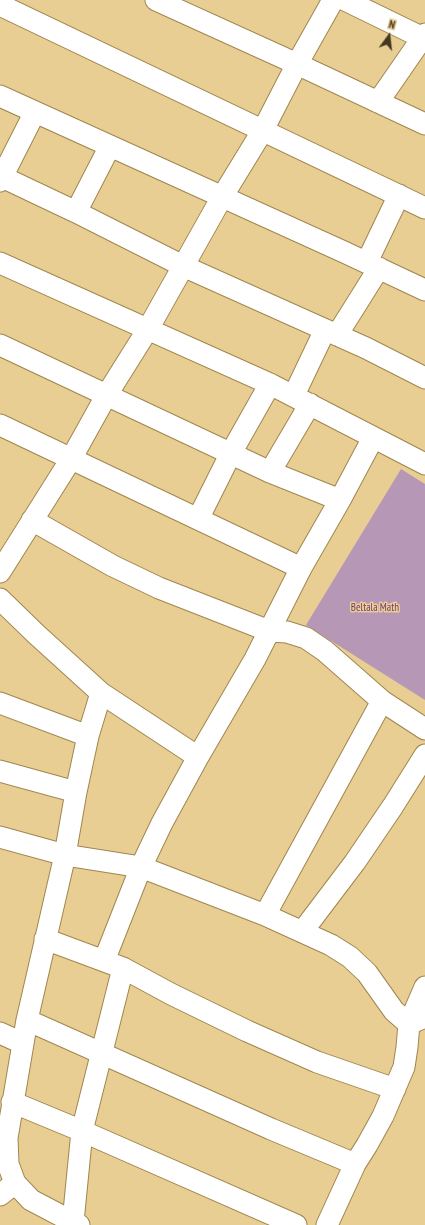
<!DOCTYPE html>
<html>
<head>
<meta charset="utf-8">
<style>
	body { margin:0 }
	#map { position:relative; width:425px; height:1225px; overflow:hidden; background:#e9ce94; font-family:"PT Sans Narrow",sans-serif }
	canvas { display:block }
	.north { position:absolute; left:369px; top:16px; width:40px; height:40px; -webkit-text-stroke:3px #e9ce94; paint-order:stroke; rotate:15deg; font-size:11px; font-weight:700; line-height:16px; text-align:center; color:#443921 }
	.north::after { content:''; display:block; margin:auto; width:14px; height:18px; background:#443921; clip-path:polygon(50% 0,100% 100%,50% 72%,0 100%) }
</style>
</head>
<body>
<div id="map">
<canvas width="425" height="1225"></canvas>
<div class="north">N</div>
</div>
<script>
const ctx = document.querySelector('canvas').getContext('2d');
ctx.lineJoin = 'round';
function paint(path, color) { ctx.fillStyle = color; ctx.fill(path, 'evenodd'); }
const poly = rows => new Path2D(rows.map(r => 'M' + r).join(''));
function stroke(path, color, width, dash) { ctx.strokeStyle = color; ctx.lineWidth = width; ctx.lineCap = dash ? 'butt' : 'round'; ctx.setLineDash(dash || []); ctx.stroke(path); }
function label(font, color, halo, rows, align = 'center') {
  ctx.font = font + ' "PT Sans Narrow",sans-serif'; ctx.lineWidth = 3; ctx.setLineDash([]); ctx.textBaseline = 'middle'; ctx.strokeStyle = halo; ctx.fillStyle = color; for (const [text, x, y, turn = 0] of rows) {
    ctx.save(); ctx.translate(x, y); ctx.rotate((+turn || 0) * Math.PI / 180); ctx.textAlign = isNaN(turn) ? turn : align; if (halo) ctx.strokeText(text, 0, 0); ctx.fillText(text, 0, 0); ctx.restore();
  }
}
paint(poly([
	[401,469,425,484,425,700,306,625]
]), '#b698b6');
const minor = poly([
	[156,0,297,64,425,124],
	[345,0,425,39],
	[0,5,425,208],
	[0,96,344,252,425,290],
	[378,102,425,34],
	[0,176,76,212,183,266,366,348,425,378],
	[0,181,35,112],
	[76,212,110,146],
	[367,262,399,195],
	[0,263,270,384,425,464],
	[337,335,379,268],
	[0,345,270,472,340,500],
	[294,395,325,330],
	[0,425,301,568],
	[270,472,310,404],
	[198,519,231,453,270,384],
	[32,520,113,566,159,588,269,631,287,632,306,638,325,651,382,701,425,729],
	[0,572,71,459,106,396,148,329,222,197,263,130,297,64,333,0],
	[0,599,36,634,101,693,88,736,76,792,65,855,27,1020,7,1138,8,1164,15,1183,31,1200,73,1222,72,1225],
	[101,693,198,757],
	[0,703,88,736],
	[0,771,76,792],
	[0,837,65,855,141,867,265,915,331,945,350,957,367,973,394,1011,409,1024,425,1017],
	[265,915,382,701],
	[302,932,355,862,393,806,425,755],
	[45,939,123,968,171,994,247,1031,317,1062,395,1089],
	[104,961,141,867,162,823,198,757,255,659,301,568,340,500,373,438],
	[27,1020,271,1129,355,1164],
	[0,1033,22,1043],
	[12,1102,82,1131,296,1225],
	[0,1195,15,1183],
	[79,1225,73,1222,82,1131,123,968],
	[327,1225,355,1164,367,1145,383,1116,404,1067,407,1047,409,1024,425,987]
]);
stroke(minor, '#a0864e', 23);
stroke(minor, '#fff', 21);
label('11px', '#753b78', '#e9ce94', [
	["Beltala Math",375,608]
]);
</script>
</body>
</html>
